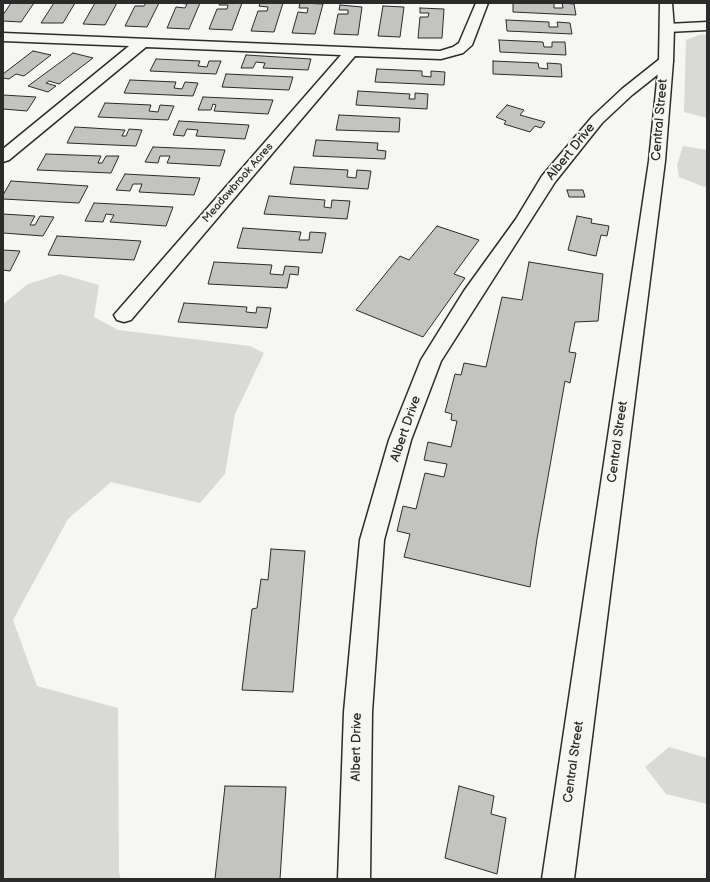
<!DOCTYPE html>
<html>
<head>
<meta charset="utf-8">
<style>
	body { margin:0 }
	#map { position:relative; width:710px; height:882px; overflow:hidden; background:#f6f6f2; font-family:"Balsamiq Sans",sans-serif }
	canvas { display:block }
	.frame { position:absolute; inset:0; border:4px solid #2b2b2b; pointer-events:none }
</style>
</head>
<body>
<div id="map">
<canvas width="710" height="882"></canvas>
<div class="frame"></div>
</div>
<script>
const ctx = document.querySelector('canvas').getContext('2d');
ctx.lineJoin = 'round';
function paint(path, color) { ctx.fillStyle = color; ctx.fill(path, 'evenodd'); }
const poly = rows => new Path2D(rows.map(r => 'M' + r).join(''));
function stroke(path, color, width, dash) { ctx.strokeStyle = color; ctx.lineWidth = width; ctx.lineCap = dash ? 'butt' : 'round'; ctx.setLineDash(dash || []); ctx.stroke(path); }
function label(font, color, halo, rows, align = 'center') {
  ctx.font = font + ' "Balsamiq Sans",sans-serif'; ctx.lineWidth = 4; ctx.setLineDash([]); ctx.textBaseline = 'middle'; ctx.strokeStyle = halo; ctx.fillStyle = color; for (const [text, x, y, turn = 0] of rows) {
    ctx.save(); ctx.translate(x, y); ctx.rotate((+turn || 0) * Math.PI / 180); ctx.textAlign = isNaN(turn) ? turn : align; if (halo) ctx.strokeText(text, 0, 0); ctx.fillText(text, 0, 0); ctx.restore();
  }
}
paint(poly([
	[699,35,707,34,707,118,684,112,686,40],
	[683,146,707,150,707,188,679,177,677,165],
	[60,274,99,285,94,317,118,330,250,346,264,353,235,414,225,474,200,503,111,482,68,519,13,620,37,686,118,708,119,873,121,879,3,879,3,304,28,284],
	[669,747,707,758,707,804,666,794,645,767]
]), '#d9d9d5');
const building = poly([
	[11,3,34,3,21,22,3,21,3,15,11,3],
	[54,3,75,3,63,23,41,23,54,3],
	[95,3,117,3,105,25,83,24,95,3],
	[146,3,159,3,147,27,125,26,135,6,144,6,146,3],
	[200,3,189,29,167,28,176,7,185,8,187,4,178,3,200,3],
	[220,3,242,3,232,30,209,29,217,9,227,9,228,5,219,5,220,3],
	[260,3,283,3,274,32,251,31,258,11,267,11,268,7,259,6,260,3],
	[300,3,323,4,315,34,292,33,298,12,307,13,308,8,299,8,300,3],
	[513,3,554,3,554,8,563,8,562,3,574,4,576,15,513,12,513,3],
	[340,5,362,7,358,35,334,34,338,14,348,14,348,10,339,10,340,5],
	[383,6,404,7,400,37,378,36,383,6],
	[420,8,444,9,442,38,418,38,420,17,428,17,429,13,420,13,420,8],
	[506,20,549,22,549,27,558,27,557,22,570,23,572,34,507,31,506,20],
	[499,40,543,42,544,47,552,47,552,42,565,42,566,55,500,52,499,40],
	[33,51,51,55,24,76,16,74,9,79,3,78,3,74,33,51],
	[73,53,93,58,59,84,49,81,46,83,56,86,48,92,28,86,73,53],
	[246,55,311,59,308,70,263,68,265,63,256,62,253,68,241,68,246,55],
	[156,59,200,61,198,66,207,67,209,61,221,61,216,74,150,71,156,59],
	[493,61,538,63,539,68,548,69,547,63,561,64,562,77,493,74,493,61],
	[377,69,422,71,422,76,431,77,431,71,445,72,444,85,375,82,377,69],
	[226,74,293,77,289,90,222,87,226,74],
	[130,80,176,82,174,88,182,89,185,82,198,83,193,96,124,93,130,80],
	[358,91,410,94,409,99,415,99,415,93,428,94,427,109,356,105,358,91],
	[3,95,36,97,27,111,3,109,3,95],
	[203,97,273,100,268,114,214,111,216,105,213,104,211,110,198,110,203,97],
	[105,103,151,105,149,111,158,112,160,105,174,106,168,120,98,117,105,103],
	[507,105,524,110,520,115,545,122,541,128,535,126,530,132,504,124,506,121,496,117,507,105],
	[339,115,400,118,399,132,336,130,339,115],
	[179,121,249,125,245,139,196,136,198,130,187,129,184,136,173,135,179,121],
	[75,127,125,130,122,136,126,136,129,129,142,130,136,146,67,143,75,127],
	[316,140,378,143,377,150,386,151,385,159,313,156,316,140],
	[153,147,225,150,220,166,167,163,170,156,160,156,158,163,145,162,153,147],
	[46,154,101,156,98,163,102,163,106,156,119,156,111,173,37,170,46,154],
	[294,167,348,170,347,177,356,178,357,170,371,171,368,189,290,184,294,167],
	[125,174,200,178,194,195,139,192,142,184,133,184,130,191,116,190,125,174],
	[11,181,88,186,79,203,3,199,3,195,11,181],
	[567,190,583,190,585,197,569,197,567,190],
	[269,196,325,200,324,207,331,208,332,200,350,201,347,219,264,214,269,196],
	[94,203,173,207,166,226,110,222,114,215,106,214,103,222,85,221,94,203],
	[3,214,35,216,30,225,35,225,40,216,54,217,43,236,3,233,3,214],
	[577,216,592,219,591,223,609,226,607,236,601,235,596,256,568,250,577,216],
	[437,226,479,240,454,274,465,278,423,337,356,310,400,256,409,260,437,226],
	[243,228,301,232,299,240,309,240,310,232,326,233,322,253,237,248,243,228],
	[57,236,141,241,134,260,48,255,57,236],
	[3,250,20,251,10,271,3,270,3,250],
	[214,262,272,265,270,274,283,275,285,266,299,267,298,275,290,274,287,288,208,284,214,262],
	[529,262,603,274,598,321,575,322,569,352,576,353,570,383,565,381,537,539,530,587,404,557,410,534,397,531,403,506,416,509,425,473,444,477,447,464,424,460,428,442,451,447,457,421,451,420,452,414,445,412,455,374,461,375,464,363,486,367,502,297,522,300,529,262],
	[184,303,247,307,246,312,256,313,257,307,271,308,267,328,178,322,184,303],
	[271,549,305,551,293,692,242,690,252,609,257,608,261,579,268,580,271,549],
	[225,786,286,787,280,879,215,879,225,786],
	[459,786,494,796,491,814,506,818,497,874,445,858,459,786]
]);
paint(building, '#c3c3c0');
stroke(building, '#2b2b2b', 1);
const minor = poly([
	[476,3,488,3,472,45,463,53,441,59,355,56,131,320,124,322,117,320,114,315,341,55,146,47,9,160,3,162,3,149,129,46,3,41,3,33,440,51,453,47,459,43,476,3],
	[707,22,707,30,667,32,662,31,660,28,662,25,667,24,707,22],
	[666,57,671,58,673,61,671,64,632,95,602,123,555,182,441,361,411,440,384,540,372,712,370,879,338,879,344,712,360,540,389,440,421,360,464,291,516,219,542,176,592,117,622,89,661,58,666,57]
]);
const primary = poly([
	[660,3,672,3,674,28,673,61,665,161,574,879,542,879,649,161,659,61,660,3]
]);
stroke(minor, '#2b2b2b', 3);
stroke(primary, '#2b2b2b', 3);
paint(minor, '#f6f6f2');
paint(primary, '#f6f6f2');
label('11px', '#2b2b2b', '#f6f6f2', [
	["Meadowbrook Acres",238,183,-49]
]);
label('13px', '#2b2b2b', '#f6f6f2', [
	["Central Street",660,120,-85],
	["Albert Drive",571,152,-51],
	["Albert Drive",406,429,-71],
	["Central Street",618,442,-82],
	["Albert Drive",357,747,-89],
	["Central Street",574,762,-82]
]);
</script>
</body>
</html>
